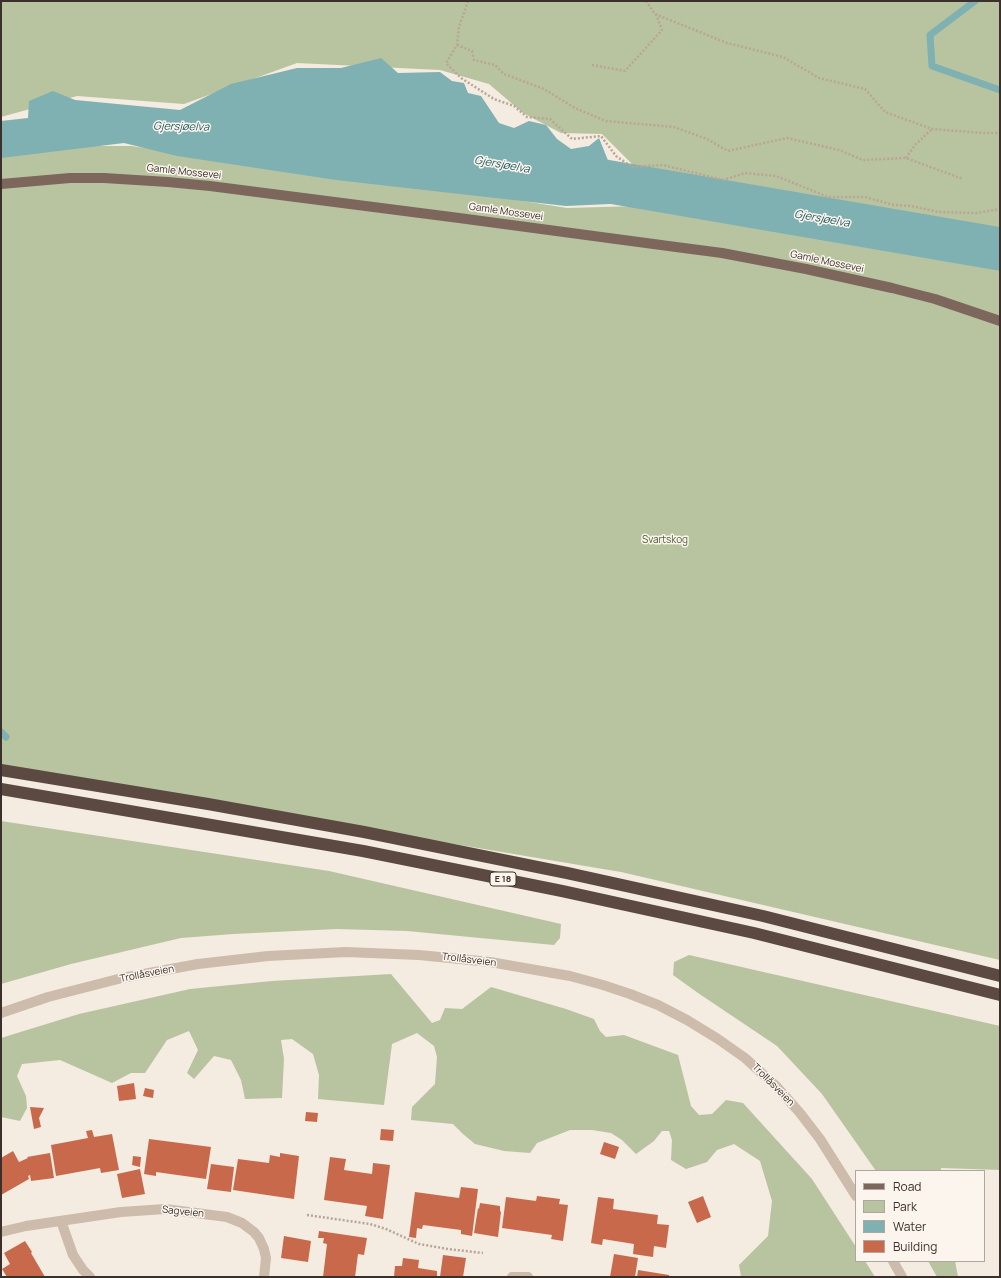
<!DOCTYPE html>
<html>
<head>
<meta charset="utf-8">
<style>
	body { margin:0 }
	#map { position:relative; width:1001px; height:1278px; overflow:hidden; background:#f4ebe1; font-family:Manrope,sans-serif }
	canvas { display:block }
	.frame { position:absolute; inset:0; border:2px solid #3b302b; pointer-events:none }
	.legend { position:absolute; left:855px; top:1170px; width:130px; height:92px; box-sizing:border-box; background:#fbf5ee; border:1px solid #aea6a0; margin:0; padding:5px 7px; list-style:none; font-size:12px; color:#3b302b }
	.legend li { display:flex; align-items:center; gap:8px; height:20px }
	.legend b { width:20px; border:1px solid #aea6a0 }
</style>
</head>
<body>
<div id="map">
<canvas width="1001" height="1278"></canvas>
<div class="frame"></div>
<ul class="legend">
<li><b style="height:5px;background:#7d675c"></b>Road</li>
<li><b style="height:11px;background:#b8c4a0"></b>Park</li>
<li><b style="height:11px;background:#7fb0b2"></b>Water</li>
<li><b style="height:11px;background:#c8694b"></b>Building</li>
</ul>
</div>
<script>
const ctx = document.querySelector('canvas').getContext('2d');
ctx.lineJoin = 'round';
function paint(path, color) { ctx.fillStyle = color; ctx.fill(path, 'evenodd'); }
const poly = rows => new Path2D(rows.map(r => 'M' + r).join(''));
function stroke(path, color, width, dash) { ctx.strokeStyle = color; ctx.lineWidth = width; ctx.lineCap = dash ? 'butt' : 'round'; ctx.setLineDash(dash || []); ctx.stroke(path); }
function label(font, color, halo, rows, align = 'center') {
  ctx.font = font + ' Manrope,sans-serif'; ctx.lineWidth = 3; ctx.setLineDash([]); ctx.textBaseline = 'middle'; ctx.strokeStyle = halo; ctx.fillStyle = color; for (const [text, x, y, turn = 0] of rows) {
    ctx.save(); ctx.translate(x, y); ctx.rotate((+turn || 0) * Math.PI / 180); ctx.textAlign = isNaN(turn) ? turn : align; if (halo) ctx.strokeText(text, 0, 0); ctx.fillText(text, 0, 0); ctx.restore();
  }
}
paint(poly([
	[1,1,1000,1,1000,960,621,872,1,768,1,152,49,146,131,146,416,184,567,208,638,206,638,170,602,134,561,133,523,113,489,84,440,70,297,63,184,104,77,96,1,117],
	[1,821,329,871,561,924,560,938,554,945,407,931,337,929,233,934,181,938,71,964,1,984],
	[689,955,1000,1026,1000,1170,941,1168,941,1171,876,1171,822,1094,777,1046,698,993,673,975,674,962],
	[391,974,432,1023,440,1020,445,1008,462,1009,491,987,566,1009,594,1019,600,1031,606,1037,624,1035,678,1055,691,1106,699,1115,712,1114,726,1100,743,1103,812,1179,856,1247,856,1261,865,1261,875,1277,741,1277,739,1265,768,1236,772,1201,760,1161,734,1144,717,1150,707,1162,686,1169,671,1160,672,1140,669,1131,662,1131,654,1141,636,1154,622,1140,611,1133,592,1130,570,1130,537,1143,530,1153,504,1151,475,1144,463,1134,453,1124,411,1120,412,1107,435,1084,437,1057,434,1046,417,1033,392,1044,384,1105,318,1099,319,1075,313,1054,292,1039,281,1040,284,1059,282,1098,245,1099,241,1080,231,1060,214,1056,194,1079,187,1073,198,1050,189,1031,167,1040,145,1073,131,1073,112,1083,60,1060,22,1064,17,1076,26,1096,27,1108,20,1121,1,1117,1,1038,79,1014,190,989,272,981],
	[928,1261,955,1261,958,1277,937,1277]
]), '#b8c4a0');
paint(poly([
	[381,58,398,73,440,72,452,81,464,83,468,93,481,96,499,123,514,128,529,121,546,125,557,139,571,149,589,146,599,138,609,163,624,172,638,186,631,203,566,206,336,180,177,156,124,143,1,158,1,121,28,118,29,101,53,91,75,100,180,110,231,84,297,68,341,68]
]), '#7fb0b2');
stroke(poly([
	[975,1,930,35,932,66,1000,90],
	[1,732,6,737]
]), '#7fb0b2', 7);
stroke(poly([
	[581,177,1000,249]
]), '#7fb0b2', 43);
paint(poly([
	[134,1083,136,1099,119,1101,117,1086],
	[145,1088,154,1090,153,1098,143,1096],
	[30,1107,44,1108,39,1118,41,1127,34,1129],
	[306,1112,318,1113,317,1122,305,1121],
	[381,1129,394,1130,393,1141,380,1140],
	[92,1130,94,1137,112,1134,119,1170,101,1173,100,1168,56,1176,51,1145,88,1138,86,1131],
	[149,1139,211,1147,206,1179,156,1172,156,1176,144,1174],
	[604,1142,619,1147,615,1159,600,1154],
	[13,1151,19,1162,28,1158,27,1157,50,1153,54,1178,31,1181,30,1175,28,1176,29,1179,1,1195,1,1158],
	[280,1153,299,1156,294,1199,233,1190,238,1159,269,1163,270,1155,280,1157],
	[133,1156,141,1157,140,1167,132,1165],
	[330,1157,346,1159,344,1170,372,1174,373,1163,390,1165,383,1219,365,1216,367,1206,324,1200],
	[211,1164,234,1167,231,1192,207,1189],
	[140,1169,145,1194,122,1198,117,1174],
	[461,1187,478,1189,472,1236,461,1234,461,1230,423,1225,422,1229,417,1228,416,1238,409,1237,415,1192,459,1198],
	[537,1196,560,1199,559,1204,568,1205,563,1241,551,1239,552,1235,502,1228,506,1197,536,1201],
	[703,1196,711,1217,697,1223,688,1202],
	[598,1197,614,1199,613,1209,658,1215,657,1224,669,1225,666,1248,654,1246,653,1257,633,1254,634,1244,603,1239,602,1245,591,1243],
	[480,1203,500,1206,500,1211,501,1212,498,1237,474,1233,478,1208,479,1209],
	[319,1231,367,1238,364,1255,358,1254,355,1277,323,1277,327,1244,323,1243,324,1238,318,1238],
	[284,1236,311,1241,308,1262,281,1258],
	[25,1241,32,1252,31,1253,45,1277,7,1277,2,1269,10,1264,4,1253],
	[614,1254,638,1258,635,1277,610,1277],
	[443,1255,466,1258,463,1277,440,1277],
	[403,1258,419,1260,418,1268,437,1271,437,1277,394,1277,395,1266,402,1266],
	[638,1270,669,1275,669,1277,637,1277]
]), '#c8694b');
stroke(poly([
	[468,1,459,27,457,45,446,63,461,78,494,99,514,106,527,117,550,119,572,139,601,136,616,156,632,167,663,165,723,180,745,173,776,176,828,197,865,197,894,205,911,206,939,212,977,213,1000,209],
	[646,1,655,14,727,43,783,57,819,78,865,89,885,112,932,129,983,133,1000,133],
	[457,45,472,51,474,60,495,65,504,74,544,89,575,108,606,121,674,127,707,139,728,151,787,138,839,150,863,160,906,158,963,179],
	[592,65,625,71,662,30,656,14],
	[906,158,915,145,932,129],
	[307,1215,370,1224,386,1229,419,1244,448,1249,483,1253]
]), '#b9a596', 2.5, [2, 2]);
stroke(poly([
	[1,1013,48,997,122,978,198,964,268,956,346,952,419,955,490,962,570,976,603,985,630,994,658,1005,687,1020,718,1039,745,1058,777,1087,800,1113,820,1139,856,1196],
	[61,1221,73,1255,83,1270,90,1277],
	[1,1232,26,1226,121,1212,165,1209,227,1217,242,1223,254,1232,259,1238,264,1249,266,1258,264,1277],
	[893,1261,902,1277],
	[512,1277,528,1277]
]), '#cdbbac', 10);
stroke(poly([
	[1,184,70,178,104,178,168,182,210,186,459,218,676,247,722,253,806,269,892,288,935,299,1000,321]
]), '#7d675c', 10);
stroke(poly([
	[1,770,208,804,364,832,567,873,763,916,1000,976],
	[1,789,363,851,562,891,754,933,1000,995]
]), '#5c4a42', 12);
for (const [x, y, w] of [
	[503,879,26]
]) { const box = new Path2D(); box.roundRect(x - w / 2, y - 7, w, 14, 3); ctx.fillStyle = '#fbf5ee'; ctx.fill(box); stroke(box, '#3b302b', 1); }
label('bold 9px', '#3b302b', null, [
	["E 18",503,879]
]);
label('10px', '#3b302b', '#fbf5ee', [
	["Gamle Mossevei",184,172,6],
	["Gamle Mossevei",506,212,8],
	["Gamle Mossevei",827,262,12],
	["Trollåsveien",469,960,7],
	["Trollåsveien",147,974,-11],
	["Trollåsveien",773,1085,45],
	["Sagveien",183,1212,6]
]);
label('10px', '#4a5a2e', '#fbf5ee', [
	["Svartskog",665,540]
]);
label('italic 11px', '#1f5a5e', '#fbf5ee', [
	["Gjersjøelva",181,127,1],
	["Gjersjøelva",502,165,10],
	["Gjersjøelva",822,219,10]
]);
</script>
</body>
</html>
